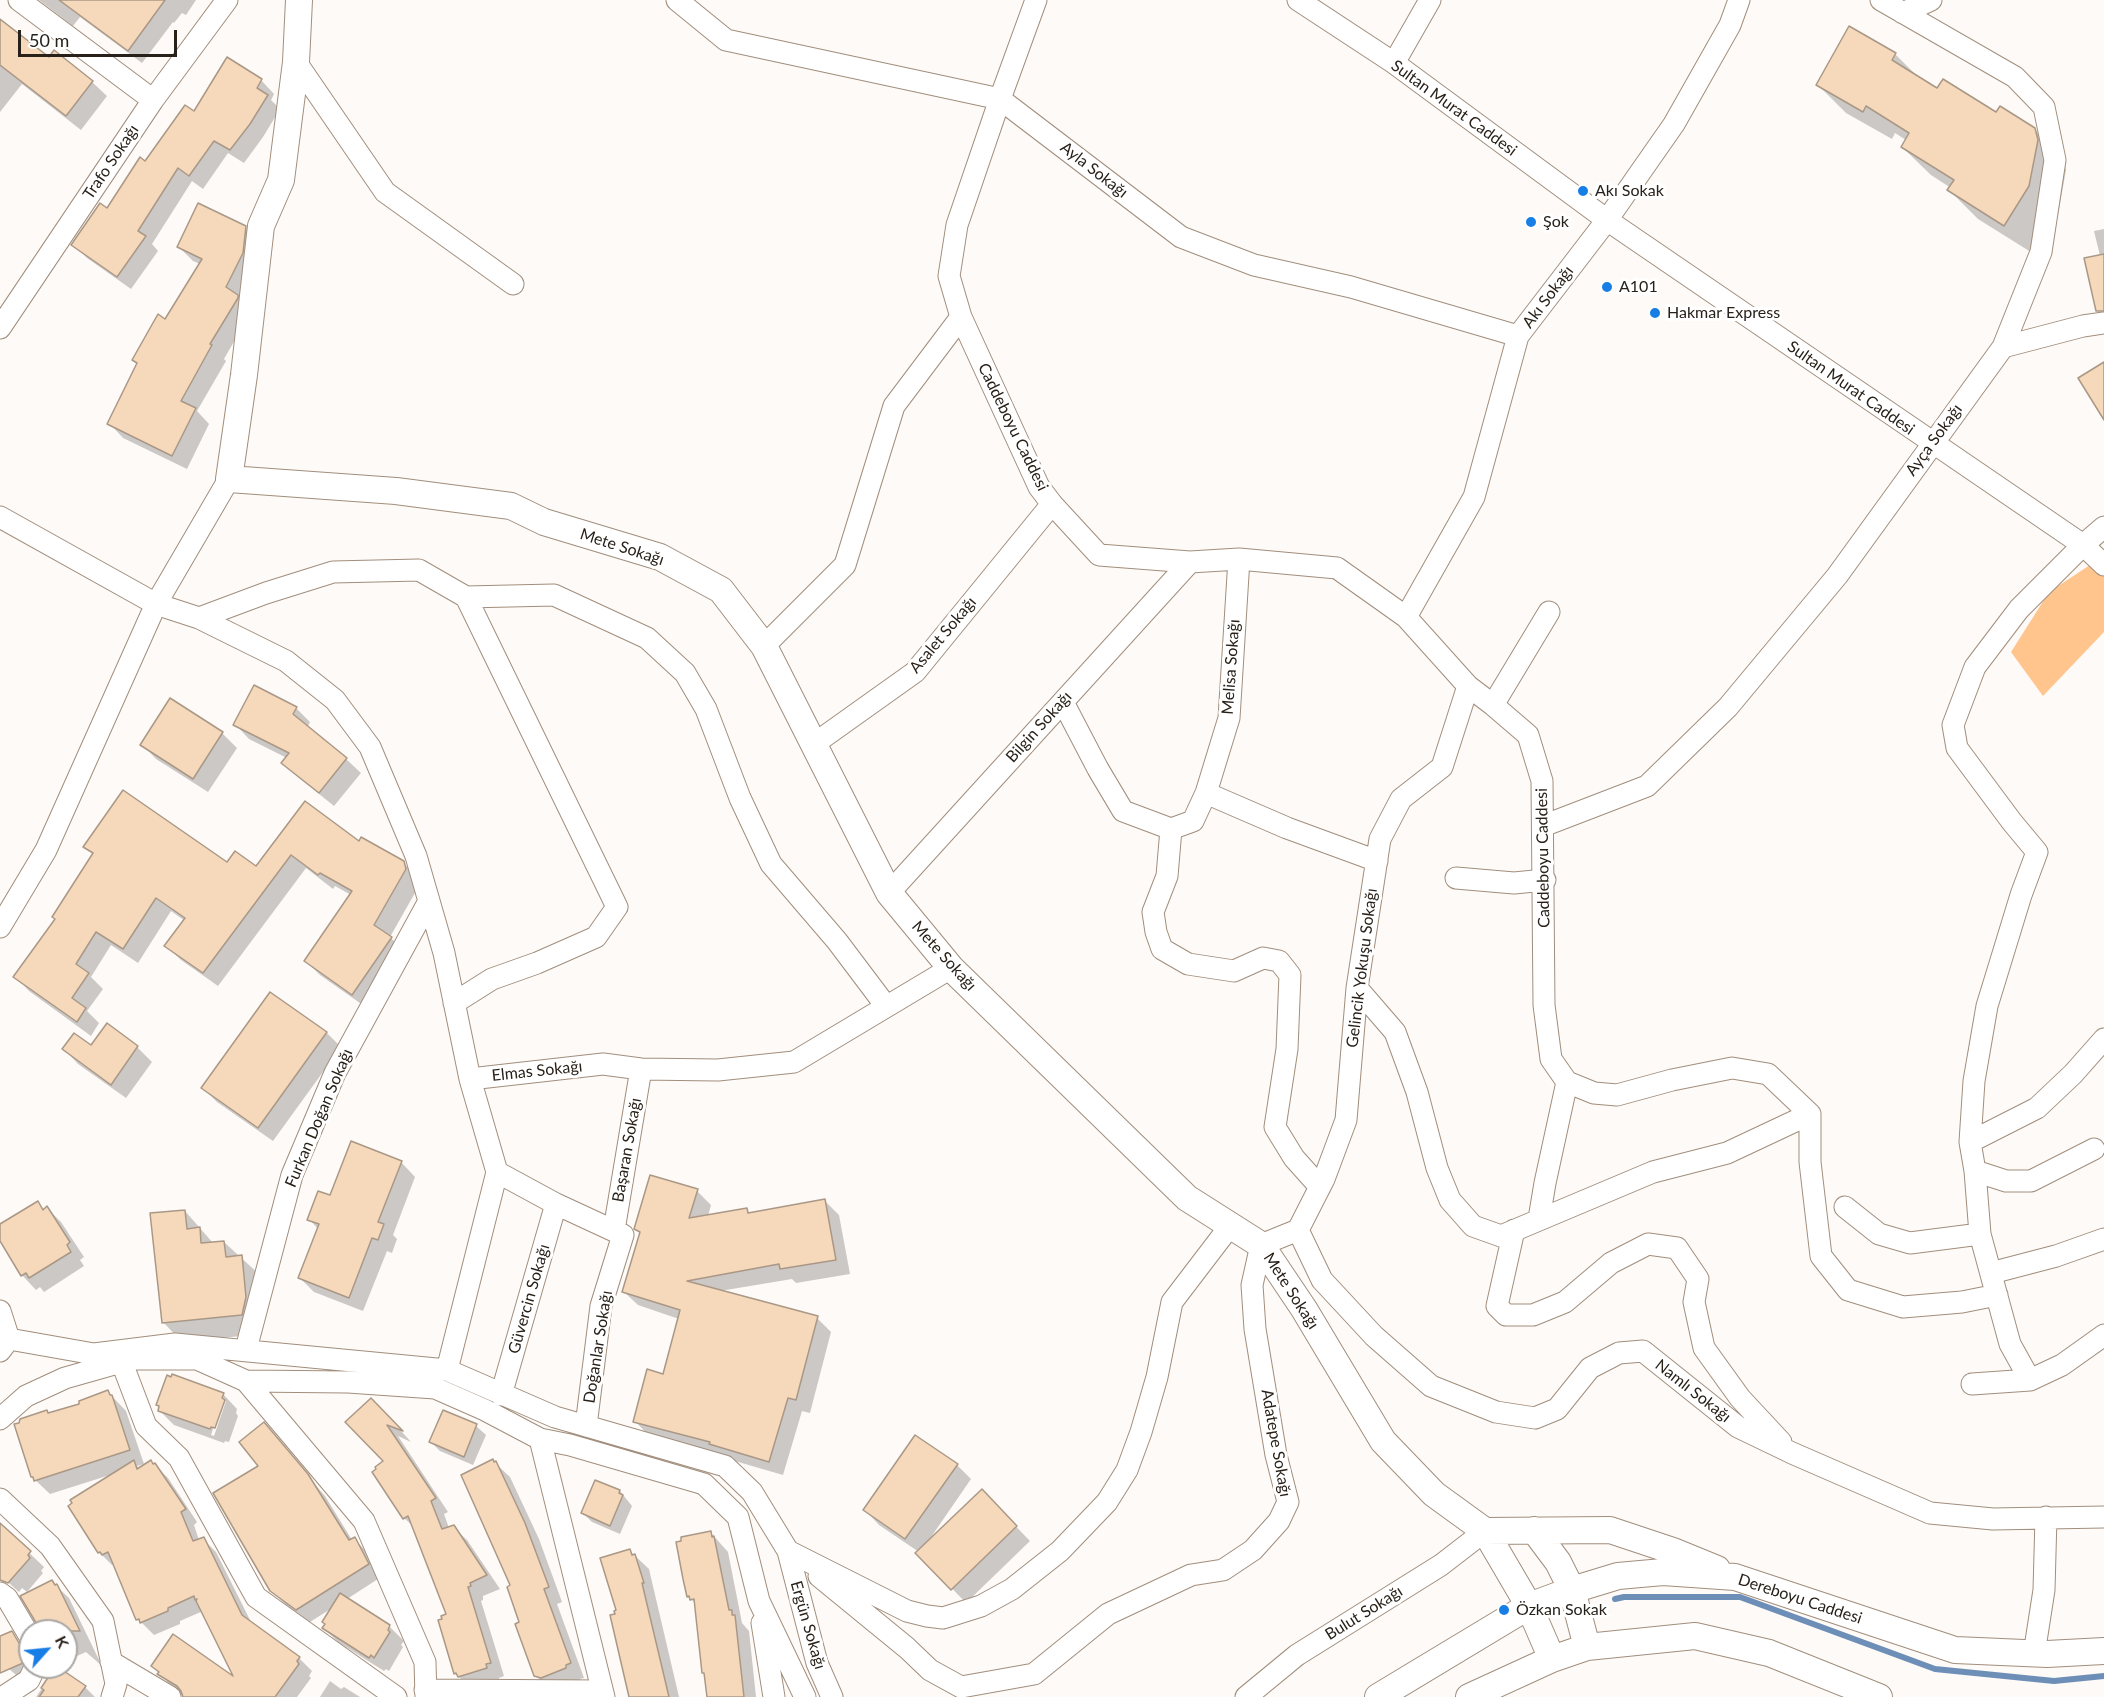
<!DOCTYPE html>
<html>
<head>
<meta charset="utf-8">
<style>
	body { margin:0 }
	#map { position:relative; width:2104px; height:1697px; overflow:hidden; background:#fefaf7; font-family:Lato,sans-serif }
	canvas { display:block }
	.north { position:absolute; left:18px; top:1619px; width:60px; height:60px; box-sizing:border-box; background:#fff; border:2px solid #a9a6a3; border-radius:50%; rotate:63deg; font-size:16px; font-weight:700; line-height:24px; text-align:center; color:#28211a }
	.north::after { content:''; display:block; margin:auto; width:21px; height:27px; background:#177ee6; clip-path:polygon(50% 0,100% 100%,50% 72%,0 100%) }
	.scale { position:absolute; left:18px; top:30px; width:159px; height:27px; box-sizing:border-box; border:3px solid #28211a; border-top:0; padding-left:8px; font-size:18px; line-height:21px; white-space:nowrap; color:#28211a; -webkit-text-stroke:4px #fff; paint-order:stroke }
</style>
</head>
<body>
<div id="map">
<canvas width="2104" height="1697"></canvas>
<div class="north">K</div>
<div class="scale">50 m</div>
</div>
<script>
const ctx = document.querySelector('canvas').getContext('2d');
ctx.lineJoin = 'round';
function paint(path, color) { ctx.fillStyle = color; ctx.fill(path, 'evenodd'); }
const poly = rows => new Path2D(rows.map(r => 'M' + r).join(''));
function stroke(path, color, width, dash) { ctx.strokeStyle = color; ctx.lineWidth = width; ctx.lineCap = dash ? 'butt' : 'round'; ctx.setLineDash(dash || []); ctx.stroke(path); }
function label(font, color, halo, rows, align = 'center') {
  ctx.font = font + ' Lato,sans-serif'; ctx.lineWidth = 6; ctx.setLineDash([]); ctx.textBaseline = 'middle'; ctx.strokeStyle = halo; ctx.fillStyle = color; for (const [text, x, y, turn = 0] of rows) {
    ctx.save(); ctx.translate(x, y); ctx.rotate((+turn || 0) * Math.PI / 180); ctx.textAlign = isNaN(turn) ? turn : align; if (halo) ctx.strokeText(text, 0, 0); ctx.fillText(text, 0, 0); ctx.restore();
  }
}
paint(poly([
	[2093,563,2104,572,2104,632,2043,696,2011,652,2049,592]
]), '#ffc58d');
paint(poly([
	[39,0,196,0,186,15,182,13,174,23,173,22,142,63,80,17,73,26],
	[0,21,49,59,54,52,92,82,107,96,81,130,22,84,0,112],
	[1895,54,1921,80,1937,90,2034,129,2064,158,2066,170,2058,215,2034,254,1978,219,1949,190,1951,188,1931,175,1902,147,1906,140,1895,133,1892,139,1846,113,1818,85],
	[261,80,274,94,271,100,280,109,263,137,244,163,228,153,203,189,192,181,152,244,158,251,131,289,87,258,73,244,108,211,145,163,194,114],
	[245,227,260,242,252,310,224,359,226,361,197,411,209,424,187,469,123,438,109,423,138,365,134,360,166,321,200,264,193,261,179,247],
	[2104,229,2104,311,2100,256,2094,231],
	[170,700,222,733,237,748,208,792,156,759,142,744],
	[296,708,310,722,307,728,346,759,361,773,334,806,298,777,283,763,287,758,249,739,235,724],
	[305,803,359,843,403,863,418,877,420,884,390,937,405,952,367,1008,320,975,306,961,351,895,335,886,333,889,306,868,218,986,181,960,166,946,185,921,171,911,138,963,111,945,91,977,103,989,87,1011,99,1023,91,1036,29,991,15,976,56,919,94,855,85,846,256,868],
	[271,994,327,1033,341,1047,273,1141,217,1102,203,1088],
	[107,1025,137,1047,152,1062,126,1098,78,1064,64,1049,91,1047],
	[401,1162,415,1177,393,1235,397,1239,392,1253,387,1251,363,1311,314,1292,300,1278,318,1229,309,1219,331,1197],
	[697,1191,711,1205,708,1216,747,1210,751,1214,825,1201,839,1215,850,1274,796,1283,792,1279,720,1291,817,1318,831,1332,810,1413,802,1411,783,1475,649,1436,635,1421,664,1375,679,1319,638,1305,623,1291,641,1235,636,1229],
	[38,1203,45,1210,47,1208,61,1222,84,1257,80,1260,84,1266,44,1292,40,1287,36,1290,22,1275,0,1238,0,1225],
	[185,1211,213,1243,224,1242,261,1276,265,1317,261,1334,182,1342,163,1322],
	[108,1392,126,1411,144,1464,137,1466,140,1469,155,1465,168,1478,197,1522,194,1525,199,1540,203,1539,216,1552,252,1624,299,1658,312,1671,309,1676,311,1678,297,1697,184,1697,172,1687,153,1666,237,1680,203,1611,180,1621,180,1624,154,1635,138,1619,114,1564,112,1565,99,1552,113,1474,50,1494,32,1477,47,1412,50,1414,81,1405],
	[223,1394,237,1409,236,1413,238,1416,229,1442,225,1441,224,1443,174,1425,159,1410],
	[222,1401,226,1401,214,1436,211,1435],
	[443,1412,476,1426,486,1435,473,1465,440,1451,431,1442],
	[385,1413,411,1442,398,1436,448,1512,444,1514,449,1528,453,1527,467,1540,500,1589,483,1596,483,1600,481,1601,504,1676,499,1678,499,1681,473,1690,455,1673,448,1615,414,1527,404,1518,385,1461],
	[263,1424,325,1496,352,1540,354,1539,367,1552,381,1577,347,1599,389,1626,404,1641,401,1645,403,1647,389,1671,386,1669,384,1671,338,1642,324,1628,332,1608,310,1622,285,1604,271,1590,260,1466],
	[495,1463,510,1477,539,1539,562,1602,557,1604,584,1678,580,1679,580,1682,550,1690,535,1675,512,1586],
	[957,1465,971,1479,929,1540,996,1506,1030,1541,966,1603,918,1553,919,1552,879,1525,865,1510],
	[596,1482,620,1491,632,1506,620,1534,592,1522,583,1513],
	[0,1525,44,1567,41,1571,43,1573,27,1592,22,1588,19,1592,0,1575],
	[711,1533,728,1552,742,1623,749,1631,756,1697,708,1697,696,1604,688,1596],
	[630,1551,649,1569,679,1697,631,1697,617,1615],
	[52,1582,69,1598,102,1666,86,1652,66,1661,66,1631,58,1631],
	[11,1633,27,1650,30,1651,30,1667,53,1667,41,1668,23,1681,0,1661,0,1638],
	[56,1668,85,1687,95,1697,36,1697],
	[330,1681,341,1689,344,1687,360,1697,320,1697]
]), '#0003');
stroke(poly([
	[1615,1599,1624,1597,1740,1597,1935,1669,2054,1681,2104,1676]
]), '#6d8eb6', 6);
const building = poly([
	[59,0,165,0,128,51,59,0],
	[0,19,49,57,54,50,93,81,66,116,0,65,0,19],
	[1849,26,1896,53,1892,60,1937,88,1943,79,1996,112,2000,106,2035,128,2038,140,2029,186,2004,226,1947,190,1954,180,1901,147,1909,133,1866,106,1863,112,1816,85,1849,26],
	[227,57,262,79,257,88,268,95,250,124,230,150,214,141,189,176,178,168,138,231,146,236,117,277,71,245,100,203,107,208,140,157,145,161,185,105,194,111,227,57],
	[198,203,246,226,243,253,226,287,238,295,238,298,210,344,212,345,181,401,196,408,172,456,107,424,137,363,132,360,158,314,165,319,202,259,177,247,198,203],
	[2104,254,2104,311,2096,311,2084,258,2104,254],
	[2104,362,2104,420,2078,378,2104,362],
	[254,685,297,707,293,714,347,758,319,793,281,763,289,753,233,725,254,685],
	[170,698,223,732,193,779,140,745,170,698],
	[123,790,227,862,235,851,256,866,305,801,359,841,361,837,404,861,406,869,374,925,392,937,352,995,304,961,352,891,320,873,318,875,291,855,203,973,164,946,185,918,156,898,123,949,96,932,76,964,89,973,72,998,86,1008,77,1022,13,977,55,919,52,917,93,853,83,847,123,790],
	[270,992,327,1032,258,1128,201,1088,270,992],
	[107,1023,138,1046,111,1085,62,1049,74,1033,91,1045,107,1023],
	[351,1141,402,1161,378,1222,384,1224,378,1240,372,1238,349,1298,298,1278,319,1224,307,1220,318,1191,330,1195,351,1141],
	[650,1175,698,1189,689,1218,747,1208,748,1213,825,1199,836,1260,780,1269,779,1264,687,1281,818,1316,796,1400,788,1398,769,1462,709,1444,710,1442,633,1422,647,1369,663,1374,680,1310,622,1292,640,1232,634,1229,650,1175],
	[38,1201,43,1210,47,1206,70,1242,67,1245,71,1252,29,1278,26,1273,21,1276,0,1241,0,1224,38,1201],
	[185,1210,187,1229,200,1227,201,1243,224,1241,226,1257,242,1255,246,1297,242,1315,162,1323,150,1213,185,1210],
	[172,1374,224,1393,222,1398,225,1400,215,1428,211,1427,210,1429,158,1411,159,1406,156,1405,167,1375,171,1377,172,1374],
	[108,1390,110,1395,112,1395,130,1450,34,1481,33,1477,31,1477,14,1424,19,1423,20,1419,47,1410,48,1413,79,1404,79,1401,108,1390],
	[371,1398,403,1431,387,1425,436,1498,431,1501,442,1529,454,1525,487,1575,470,1583,471,1586,468,1587,491,1663,486,1664,487,1668,458,1677,456,1673,454,1674,438,1620,442,1619,441,1616,446,1614,408,1516,403,1519,372,1472,376,1469,375,1467,383,1461,345,1422,371,1398],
	[443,1410,477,1424,464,1457,429,1442,443,1410],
	[264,1422,308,1474,349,1540,355,1537,369,1564,296,1610,270,1591,213,1493,258,1466,239,1442,264,1422],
	[915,1435,958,1464,905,1539,863,1510,915,1435],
	[493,1459,494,1462,496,1461,525,1523,549,1587,544,1589,571,1663,566,1665,566,1668,541,1678,534,1676,515,1624,519,1622,507,1587,510,1585,461,1475,493,1459],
	[134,1460,137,1469,151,1460,153,1464,155,1463,186,1509,181,1512,193,1541,204,1537,242,1615,300,1657,297,1661,299,1664,275,1697,183,1697,181,1691,177,1686,157,1674,159,1672,151,1666,173,1634,233,1676,196,1601,197,1599,195,1600,194,1596,168,1608,168,1611,140,1623,139,1619,136,1620,108,1552,102,1555,100,1552,98,1553,68,1506,72,1503,70,1500,134,1460],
	[595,1480,620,1490,619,1493,623,1495,610,1526,581,1513,595,1480],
	[982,1489,1017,1526,951,1590,915,1553,982,1489],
	[0,1523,31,1551,28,1555,30,1558,8,1583,0,1580,0,1523],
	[711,1531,712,1537,714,1536,729,1610,732,1610,732,1615,735,1615,744,1697,707,1697,704,1673,702,1673,694,1599,690,1600,689,1596,687,1597,683,1579,676,1542,681,1541,681,1537,711,1531],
	[630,1549,632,1555,635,1554,644,1583,642,1583,669,1697,629,1697,610,1615,615,1614,614,1611,616,1610,600,1558,630,1549],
	[52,1580,55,1585,57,1584,80,1631,41,1631,20,1596,52,1580],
	[340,1593,390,1625,388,1630,390,1632,374,1658,371,1655,369,1658,322,1628,325,1624,322,1622,340,1593],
	[12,1631,27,1657,23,1663,0,1673,0,1636,12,1631],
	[55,1667,58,1667,86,1686,78,1697,39,1697,44,1690,41,1688,55,1667]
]);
paint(building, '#f6d8bb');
stroke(building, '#aa9886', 1.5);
const minor = poly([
	[19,0,153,100],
	[677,0,726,40,1000,99,1181,237,1254,265,1351,287,1518,336],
	[1036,0,1000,99,957,225,949,276,961,317,1039,487,1052,504,1099,555,1190,562,1239,559,1337,568,1406,617,1468,686,1493,705,1528,735,1542,781,1544,1005,1551,1059,1567,1082,1594,1093,1617,1095,1672,1080,1732,1068,1768,1074,1810,1114,1810,1162,1821,1256,1848,1290,1903,1307,1962,1302,1997,1295],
	[1298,0,1394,63,1607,220,2083,545,2104,565],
	[1903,13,1931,0],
	[296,62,385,192,513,284],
	[1394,63,1430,0],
	[0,328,153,100,227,0],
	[2003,347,2083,326,2104,323],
	[0,517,156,604,199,618,286,661,335,700,370,747,416,856,444,953,470,1079,497,1172,556,1204,623,1235,601,1306,586,1426],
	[1406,617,1474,497,1518,336,1607,220,1674,124,1730,25,1739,0],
	[199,618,266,593,333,572,419,570,466,597,554,595,647,638,685,673,706,709,740,798,771,864,837,941,886,1006],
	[764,646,845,565,894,406,961,317],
	[1063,702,1098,769,1123,811,1171,829,1193,821,1206,793,1229,718,1239,559],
	[1493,705,1549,612],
	[814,744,915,672,1052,504],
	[1206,793,1287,828,1377,861],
	[1543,826,1647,786,1728,707,1837,576,2003,347,2041,252,2055,160,2044,107,2015,77,1881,0],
	[1171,829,1167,876,1153,912,1156,932,1162,949,1188,964,1234,971,1263,958,1279,961,1290,975,1287,1049,1275,1127,1294,1158,1320,1187],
	[1456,878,1514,883,1545,880],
	[889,893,1190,562],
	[0,927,46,850,156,604,229,479],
	[1357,988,1395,1032,1417,1092,1437,1168,1450,1200,1473,1226,1501,1236,1653,1172,1727,1153,1810,1114],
	[454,1003,492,979,537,963,596,937,617,907,466,597],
	[470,1079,603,1064,641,1069,718,1070,794,1062,951,968],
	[1970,1142,2037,1108,2073,1074,2104,1039],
	[1975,1171,2006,1181,2031,1181,2094,1149],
	[1845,1207,1879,1234,1910,1243,1980,1234],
	[1539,1219,1545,1183,1567,1082],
	[614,1230,641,1069],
	[1298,1230,1322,1280,1374,1336,1431,1386,1496,1412,1535,1418,1557,1409,1590,1368,1619,1353,1643,1351,1738,1427,1792,1453,1930,1513,1993,1519,2104,1517],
	[1514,1230,1497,1306,1506,1315,1533,1315,1565,1302,1611,1263,1648,1244,1677,1248,1698,1279,1694,1302,1704,1348,1740,1398,1781,1442],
	[1991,1273,2056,1256,2104,1239],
	[0,1311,9,1339,0,1351],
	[9,1339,94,1354,175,1344,447,1370,555,1417,725,1466,752,1492,788,1551,907,1611,927,1616,943,1618,981,1606,1012,1589,1060,1551,1107,1502,1127,1470,1141,1432,1157,1377,1172,1302,1230,1226],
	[246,1349,292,1175,335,1073,429,901],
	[122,1363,146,1426,179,1458,256,1597,396,1697],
	[447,1370,497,1172],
	[2030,1380,2010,1344,1980,1234,1975,1171,1970,1142,1974,1081,1987,1006,2021,895,2037,852,2012,822,1957,748,1953,725,1975,667,2019,609,2083,545,2104,527],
	[246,1381,364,1521,425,1662,426,1697],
	[1972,1384,2030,1380,2062,1365,2104,1335],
	[501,1395,556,1204],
	[0,1419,26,1396,65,1378,132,1359,197,1359,246,1381,348,1382,435,1388,485,1410,540,1439,570,1445,704,1484,738,1517,759,1601,805,1697],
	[540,1439,604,1697],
	[0,1499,50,1546,103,1621,116,1684,112,1697],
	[788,1551,817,1663,832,1697],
	[819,1576,907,1648,930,1670,961,1687,1034,1674,1108,1614,1191,1575,1223,1570,1253,1550,1279,1521,1288,1502,1276,1455,1255,1329,1252,1285,1261,1245,1298,1230,1324,1179,1346,1120,1357,988,1380,839,1401,799,1442,767,1468,686],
	[0,1593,7,1598,30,1637],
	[762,1623,774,1697],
	[2034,1654,2044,1590,2046,1517],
	[111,1662,170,1697],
	[425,1690,602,1691],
	[3,1697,29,1680,35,1667],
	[1246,1697,1297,1655,1441,1565,1485,1531]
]);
const major = poly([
	[299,0,296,62,281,180,261,226,244,375,229,479,396,491,511,506,544,522,660,557,721,590,764,646,889,893,951,968,1187,1198,1261,1245,1304,1309,1383,1441,1434,1494,1485,1531,1529,1606,1552,1659],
	[1534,1530,1558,1562,1572,1590,1587,1647],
	[1485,1531,1610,1530,1673,1551,1717,1569],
	[1378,1697,1529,1606,1572,1590,1618,1576,1663,1572,1735,1577,1955,1650,2047,1654,2104,1651],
	[1469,1697,1552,1659,1587,1647,1695,1636,1769,1653,1879,1697]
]);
stroke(minor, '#a18e7d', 23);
stroke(major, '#a18e7d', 28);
stroke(minor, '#fff', 21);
stroke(major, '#fff', 26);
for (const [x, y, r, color] of [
	[1583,191,6,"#177ee6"],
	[1531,222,6,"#177ee6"],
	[1607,287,6,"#177ee6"],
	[1655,313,6,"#177ee6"],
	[1504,1610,6,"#177ee6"]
]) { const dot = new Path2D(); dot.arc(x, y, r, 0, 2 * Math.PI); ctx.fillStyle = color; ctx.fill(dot); stroke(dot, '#fff', 2); }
label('16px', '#28211a', '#fff', [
	["Sultan Murat Caddesi",1454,108,36],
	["Trafo Sokağı",111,162,-56],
	["Ayla Sokağı",1094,170,38],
	["Akı Sokağı",1548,297,-53],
	["Sultan Murat Caddesi",1851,388,35],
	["Caddeboyu Caddesi",1013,427,64],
	["Ayça Sokağı",1934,440,-54],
	["Mete Sokağı",622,547,18],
	["Asalet Sokağı",943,635,-50],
	["Melisa Sokağı",1231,667,-86],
	["Bilgin Sokağı",1039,727,-48],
	["Caddeboyu Caddesi",1543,858,-91],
	["Mete Sokağı",944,956,48],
	["Gelincik Yokuşu Sokağı",1362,968,-83],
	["Elmas Sokağı",537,1071,-6],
	["Furkan Doğan Sokağı",319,1118,-67],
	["Başaran Sokağı",627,1150,-80],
	["Mete Sokağı",1291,1291,57],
	["Güvercin Sokağı",529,1299,-74],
	["Doğanlar Sokağı",598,1347,-81],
	["Namlı Sokağı",1693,1391,38],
	["Adatepe Sokağı",1276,1443,80],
	["Dereboyu Caddesi",1800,1599,18],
	["Bulut Sokağı",1364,1613,-32],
	["Ergün Sokağı",808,1625,74]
]);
label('16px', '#28211a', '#fff', [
	["Akı Sokak",1595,191],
	["Şok",1543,222],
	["A101",1619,287],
	["Hakmar Express",1667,313],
	["Özkan Sokak",1516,1610]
], 'left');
</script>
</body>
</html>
